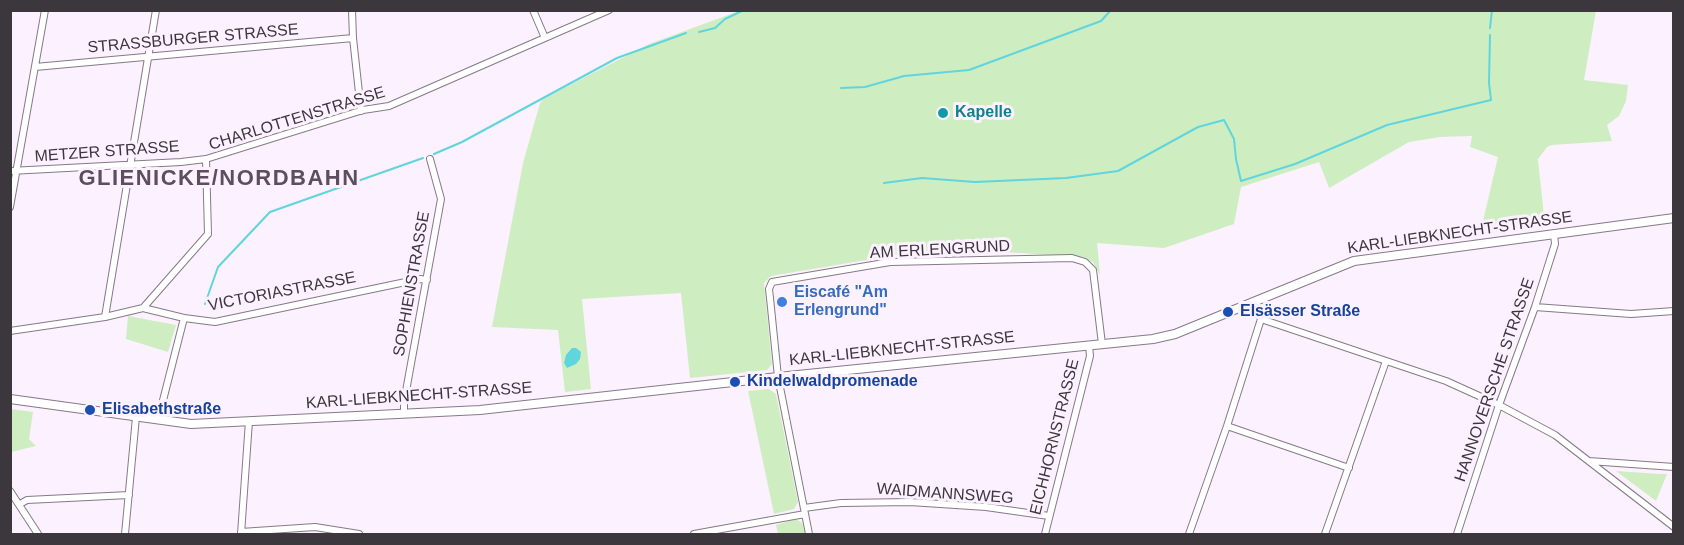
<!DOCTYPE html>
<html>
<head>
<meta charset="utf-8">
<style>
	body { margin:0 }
	#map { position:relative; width:1684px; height:545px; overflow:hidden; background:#fcf1fe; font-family:Helvetica,sans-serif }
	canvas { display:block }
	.frame { position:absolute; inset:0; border:12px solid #3c373d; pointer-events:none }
</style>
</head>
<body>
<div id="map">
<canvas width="1684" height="545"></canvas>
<div class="frame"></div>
</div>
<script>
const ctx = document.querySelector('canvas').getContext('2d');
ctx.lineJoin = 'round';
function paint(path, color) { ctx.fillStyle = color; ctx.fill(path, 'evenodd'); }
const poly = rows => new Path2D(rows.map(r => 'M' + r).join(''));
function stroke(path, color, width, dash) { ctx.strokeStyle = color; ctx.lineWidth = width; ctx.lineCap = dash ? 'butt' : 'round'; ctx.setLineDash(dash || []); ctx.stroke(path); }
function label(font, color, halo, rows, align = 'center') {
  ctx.font = font + ' Helvetica,sans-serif'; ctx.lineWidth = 6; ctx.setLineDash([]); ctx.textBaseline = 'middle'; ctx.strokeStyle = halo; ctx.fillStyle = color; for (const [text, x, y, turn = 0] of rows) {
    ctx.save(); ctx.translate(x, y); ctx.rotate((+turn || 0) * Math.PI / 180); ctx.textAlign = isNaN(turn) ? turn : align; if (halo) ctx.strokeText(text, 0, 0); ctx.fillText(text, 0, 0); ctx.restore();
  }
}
paint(poly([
	[739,11,1596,11,1584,80,1628,85,1626,101,1619,116,1607,125,1612,141,1552,145,1547,147,1538,159,1545,226,1480,234,1498,157,1470,147,1472,136,1440,137,1409,142,1329,188,1319,162,1241,187,1234,224,1164,248,1097,243,1100,275,1093,262,1083,257,1003,252,896,255,771,276,764,283,772,364,767,370,690,378,681,293,582,299,591,389,565,392,558,330,492,327,523,163,540,103,543,99,649,44],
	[128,316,176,325,168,352,126,339],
	[769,389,776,394,798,502,794,509,774,514,748,391],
	[11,409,33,412,29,439,36,446,11,452],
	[1616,471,1660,474,1667,474,1656,501],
	[796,519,802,523,805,534,778,534,776,525]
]), '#ceeec1');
paint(poly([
	[572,348,576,348,581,352,580,359,576,364,567,368,564,363,566,355]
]), '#60d5de');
stroke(poly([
	[1490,28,1492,10],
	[699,32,715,28,725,19,744,10],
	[841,88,865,87,904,76,969,70,1101,21,1111,10],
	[434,154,462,142,617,58,686,33],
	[884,183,922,178,975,182,1066,178,1118,171,1198,127,1224,120,1234,139,1236,159,1241,181,1295,164,1387,125,1491,100,1489,83,1490,35],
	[205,304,218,267,270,212,423,158]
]), '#60d5de', 2);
const street = poly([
	[352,10,353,38,361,111],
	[533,10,545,38],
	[35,67,353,38],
	[10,171,181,162,206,159],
	[10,207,45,10],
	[1252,302,1261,319,1446,381,1499,405,1555,435,1674,527],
	[1535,307,1631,314,1674,311],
	[143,308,184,318,215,322,420,279,427,280],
	[105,317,156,10],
	[10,331,105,317,143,308,208,234,206,159,363,110,389,106,609,10],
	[404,414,404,402,441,199,430,159],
	[158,420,184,318],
	[1227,426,1349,468],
	[1589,461,1674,467],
	[10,491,38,534],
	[20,504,27,500,129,495],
	[804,508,841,503,910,502,986,507,1049,516],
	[241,532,315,527,359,534],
	[125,534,136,417],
	[241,534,249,421],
	[694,534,805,514],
	[809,534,778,377,770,298,769,289,772,282,890,262,1072,258,1085,262,1093,270,1102,344],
	[1045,534,1090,356,1089,346],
	[1189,534,1227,426,1261,319],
	[1325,534,1386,361],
	[1457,534,1499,405,1535,307,1555,244,1554,234]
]);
const secondary = poly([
	[10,399,191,424,480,410,778,377,1153,339,1175,334,1354,261,1674,218]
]);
stroke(street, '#877988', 8);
stroke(secondary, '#877988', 10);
stroke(street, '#fff', 6);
stroke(secondary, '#fff', 8);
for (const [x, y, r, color] of [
	[943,113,6,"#0f9aa8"],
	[782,302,6,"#3f7fe0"],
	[1228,312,6,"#1a4fb4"],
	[735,382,6,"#1a4fb4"],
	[90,410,6,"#1a4fb4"]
]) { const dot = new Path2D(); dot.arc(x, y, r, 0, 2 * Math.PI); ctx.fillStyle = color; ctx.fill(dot); stroke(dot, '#fcf1fe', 2); }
label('16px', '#3c373d', '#fcf1fe', [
	["STRASSBURGER STRASSE",193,39,-5],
	["CHARLOTTENSTRASSE",297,119,-17],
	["METZER STRASSE",107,152,-4],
	["KARL-LIEBKNECHT-STRASSE",1460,233,-8],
	["AM ERLENGRUND",940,250,-3],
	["SOPHIENSTRASSE",412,284,-80],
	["VICTORIASTRASSE",282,292,-11],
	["KARL-LIEBKNECHT-STRASSE",902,349,-6],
	["HANNOVERSCHE STRASSE",1495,380,-71],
	["KARL-LIEBKNECHT-STRASSE",419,396,-4],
	["EICHHORNSTRASSE",1055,437,-76],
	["WAIDMANNSWEG",945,494,4]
]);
label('bold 16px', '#0d838f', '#fcf1fe', [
	["Kapelle",955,113]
], 'left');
label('bold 16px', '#366cbe', '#fcf1fe', [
	["Eiscafé \"Am",794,293],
	["Erlengrund\"",794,311]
], 'left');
label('bold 16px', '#164399', '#fcf1fe', [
	["Elsässer Straße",1240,312],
	["Kindelwaldpromenade",747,382],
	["Elisabethstraße",102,410]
], 'left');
ctx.letterSpacing = '1.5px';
label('bold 22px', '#5b4f5d', '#fcf1fe', [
	["GLIENICKE/NORDBAHN",219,179]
]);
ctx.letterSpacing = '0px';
</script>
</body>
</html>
